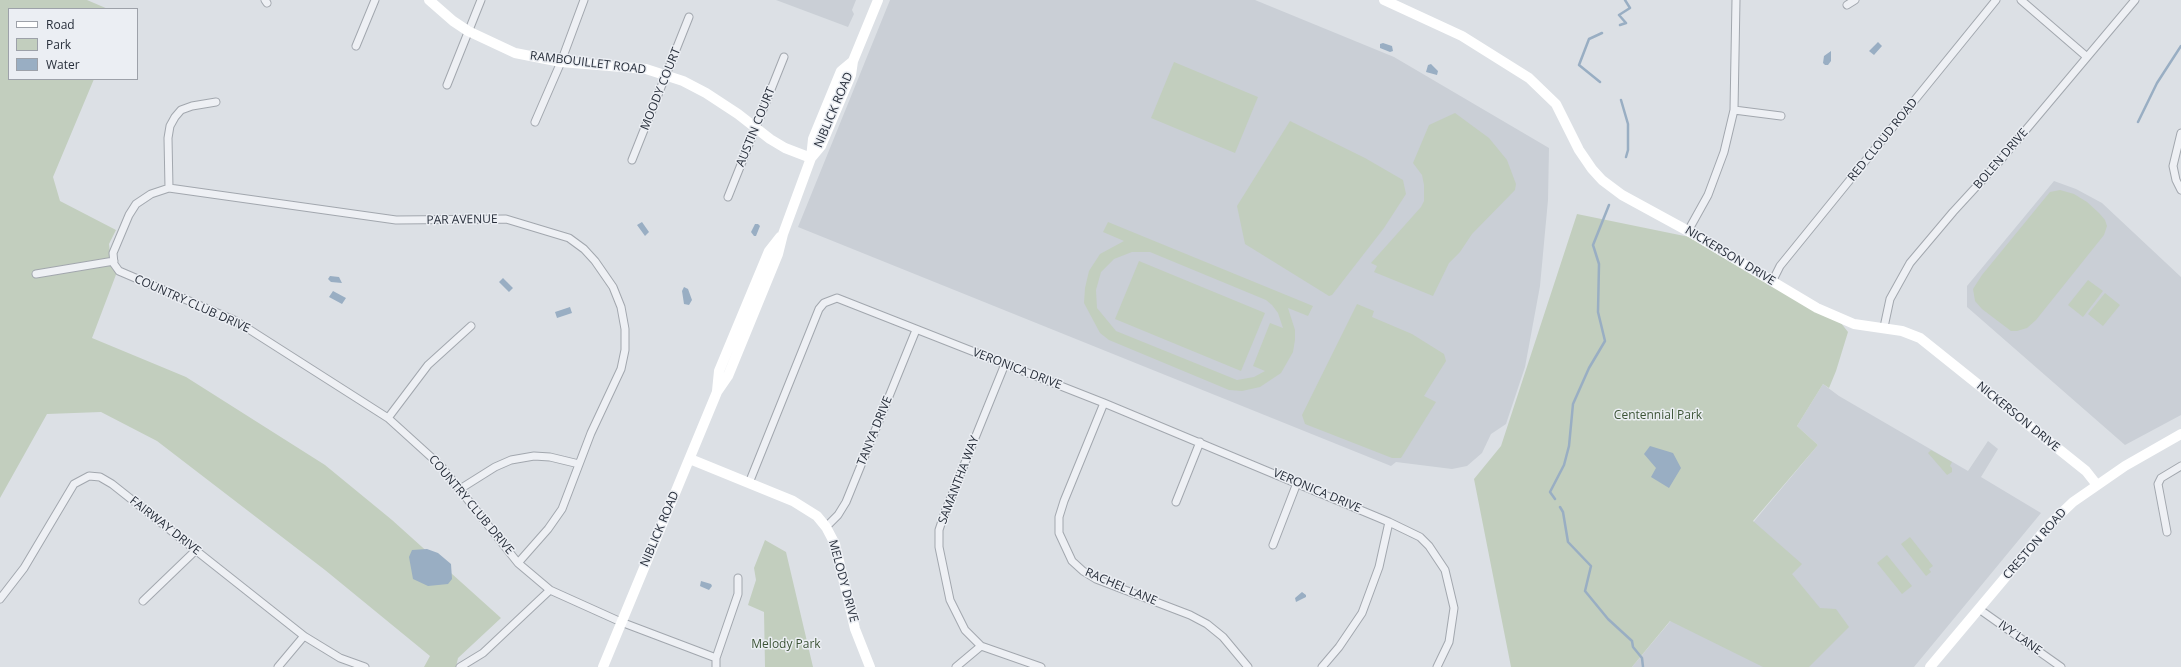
<!DOCTYPE html>
<html>
<head>
<meta charset="utf-8">
<style>
	body { margin:0 }
	#map { position:relative; width:2181px; height:667px; overflow:hidden; background:#dce0e5; font-family:"Open Sans",sans-serif }
	canvas { display:block }
	.legend { position:absolute; left:8px; top:8px; width:130px; height:72px; box-sizing:border-box; background:#ebeef3; border:1px solid #9da1a9; margin:0; padding:5px 7px; list-style:none; font-size:12px; color:#272e3a }
	.legend li { display:flex; align-items:center; gap:8px; height:20px }
	.legend b { width:20px; border:1px solid #9da1a9 }
</style>
</head>
<body>
<div id="map">
<canvas width="2181" height="667"></canvas>
<ul class="legend">
<li><b style="height:5px;background:#fff"></b>Road</li>
<li><b style="height:11px;background:#c2cebe"></b>Park</li>
<li><b style="height:11px;background:#99aec3"></b>Water</li>
</ul>
</div>
<script>
const ctx = document.querySelector('canvas').getContext('2d');
ctx.lineJoin = 'round';
function paint(path, color) { ctx.fillStyle = color; ctx.fill(path, 'evenodd'); }
const poly = rows => new Path2D(rows.map(r => 'M' + r).join(''));
function stroke(path, color, width, dash) { ctx.strokeStyle = color; ctx.lineWidth = width; ctx.lineCap = dash ? 'butt' : 'round'; ctx.setLineDash(dash || []); ctx.stroke(path); }
function label(font, color, halo, rows, align = 'center') {
  ctx.font = font + ' "Open Sans",sans-serif'; ctx.lineWidth = 3; ctx.setLineDash([]); ctx.textBaseline = 'middle'; ctx.strokeStyle = halo; ctx.fillStyle = color; for (const [text, x, y, turn = 0] of rows) {
    ctx.save(); ctx.translate(x, y); ctx.rotate((+turn || 0) * Math.PI / 180); ctx.textAlign = isNaN(turn) ? turn : align; if (halo) ctx.strokeText(text, 0, 0); ctx.fillText(text, 0, 0); ctx.restore();
  }
}
paint(poly([
	[776,0,856,0,852,10,854,14,848,27],
	[890,0,1255,0,1394,57,1549,148,1548,200,1540,286,1525,367,1506,424,1491,434,1482,453,1467,466,1452,469,1396,462,1391,466,798,227],
	[2054,181,2076,189,2102,203,2181,277,2181,415,2125,445,1967,307,1967,286],
	[1823,384,1839,396,1968,471,1988,441,1998,449,1981,477,2041,513,1914,667,1632,667,1818,445,1797,426]
]), '#cacfd6');
paint(poly([
	[0,0,87,0,108,9,9,9,9,79,94,79,53,177,60,201,116,230,109,244,111,262,117,272,92,338,186,377,325,465,392,520,501,618,458,658,456,667,424,667,430,656,325,570,157,441,101,412,47,414,0,498],
	[1174,62,1258,97,1235,153,1151,118],
	[1455,113,1489,138,1507,160,1516,184,1515,190,1472,234,1460,252,1449,263,1433,296,1374,272,1377,266,1371,263,1421,207,1424,201,1424,185,1422,175,1413,163,1429,125],
	[1290,121,1365,158,1403,180,1406,194,1384,228,1332,295,1329,296,1245,244,1237,206],
	[2060,190,2074,194,2087,202,2099,213,2105,220,2107,226,2104,235,2036,320,2027,328,2017,331,2011,331,1982,309,1975,301,1973,289,1982,275,2050,192],
	[1577,214,1704,240,1837,318,1848,332,1836,371,1829,388,1823,384,1797,426,1818,445,1753,521,1802,564,1792,574,1820,608,1836,609,1849,627,1809,667,1763,667,1670,621,1632,667,1511,667,1474,479,1501,446],
	[1108,222,1313,306,1308,316,1288,308,1295,330,1295,340,1293,352,1281,373,1260,387,1242,391,1229,390,1109,340,1100,333,1084,303,1085,288,1089,271,1100,254,1124,241,1103,232],
	[1132,252,1150,252,1266,300,1272,305,1278,313,1283,328,1270,323,1253,366,1265,371,1254,377,1237,380,1116,331,1097,308,1096,290,1101,272,1114,259],
	[1139,261,1265,313,1241,371,1115,319],
	[2088,280,2103,291,2083,317,2068,305],
	[2105,293,2120,305,2103,326,2088,314],
	[1357,304,1374,311,1372,317,1412,334,1444,354,1446,361,1424,396,1436,402,1401,458,1392,458,1305,424,1302,415],
	[1931,450,1952,462,1950,466,1952,468,1952,472,1947,475,1928,453],
	[1910,537,1933,566,1929,569,1931,572,1926,576,1901,544],
	[765,540,786,552,813,667,765,667,764,612,748,605,756,580,754,568],
	[1887,555,1912,586,1902,594,1877,563]
]), '#c2cebe');
paint(poly([
	[1878,42,1882,46,1874,55,1869,51],
	[1383,43,1392,46,1393,51,1390,52,1380,48,1380,44],
	[1831,51,1831,61,1828,65,1825,65,1823,63,1824,56],
	[1431,64,1438,71,1437,75,1426,72,1428,65],
	[642,222,649,232,645,236,637,225],
	[755,224,758,224,760,226,756,236,754,236,751,232],
	[330,276,339,277,342,283,331,282,328,279],
	[503,278,513,288,509,292,499,282],
	[684,287,688,289,692,300,689,305,684,304,682,291],
	[333,291,346,298,342,304,329,297],
	[570,307,572,313,557,318,555,312],
	[1650,446,1673,453,1681,468,1669,488,1651,477,1656,468,1644,454],
	[427,549,438,553,451,564,452,579,448,584,428,586,413,579,409,557,412,550],
	[701,581,711,584,712,586,709,590,702,587,700,586],
	[1302,592,1306,595,1306,597,1296,602,1295,598]
]), '#99aec3');
stroke(poly([
	[1620,25,1626,23,1619,15,1630,8,1625,0],
	[1600,82,1579,65,1589,39,1602,33],
	[1621,100,1628,124,1628,150,1626,157],
	[2138,122,2157,83,2181,46],
	[1555,499,1550,492,1564,465,1569,446,1573,404,1589,368,1605,341,1598,312,1599,264,1593,245,1609,205],
	[1560,507,1563,512,1568,542,1591,566,1585,591,1608,619,1632,641,1633,647,1642,658,1643,667]
]), '#99aec3', 2.5);
const street = poly([
	[265,0,267,3],
	[2021,0,2087,57],
	[1847,5,1855,0],
	[356,46,375,0],
	[447,85,481,0],
	[1734,110,1781,116],
	[535,122,561,62,584,0],
	[2181,133,2173,166,2176,180,2181,190],
	[632,160,689,17],
	[169,188,168,138,170,126,175,117,181,110,192,106,216,102],
	[728,197,784,57],
	[1688,231,1708,195,1724,152,1734,110,1736,0],
	[36,274,114,261],
	[1772,282,1780,266,1996,0],
	[1884,327,1890,299,1910,263,1953,212,1998,163,2135,0],
	[1005,364,945,512,939,530,939,547,950,600,965,630,981,646,1041,667],
	[1104,403,1064,501,1059,517,1059,533,1072,561,1083,571,1096,579,1190,615,1207,624,1223,637,1248,667],
	[388,418,428,365,471,326],
	[749,483,819,309,824,303,837,298,1104,403,1389,522,1420,537,1429,546,1445,570,1454,608,1449,642,1437,667],
	[460,489,495,467,511,460,534,456,550,457,579,464],
	[1176,502,1200,442],
	[826,527,838,515,846,502,916,330],
	[2167,532,2158,484,2161,478,2181,466],
	[1273,545,1297,483],
	[518,563,548,529,562,509,591,433,621,369,625,350,625,329,621,307,613,287,595,261,584,249,569,238,506,219,396,220,169,188,151,194,136,204,129,215,113,253,114,264,119,271,236,321,388,418,441,466,518,563,550,590,621,622,716,658],
	[0,599,24,568,74,484,89,476,100,477,112,484,304,636,340,658,365,667],
	[143,601,195,551],
	[1979,609,2061,667],
	[278,667,304,636],
	[460,667,483,653,550,590],
	[716,667,716,658,738,594,738,578],
	[956,667,981,646],
	[1322,667,1339,647,1362,613,1379,567,1389,522]
]);
stroke(street, '#a2a7ae', 9);
stroke(street, '#eef0f4', 7);
stroke(poly([
	[429,0,453,21,468,31,515,53,561,62,646,69,683,81,706,93,738,114,770,139,785,148,811,158],
	[1384,0,1462,36,1529,78,1556,104,1579,150,1592,169,1602,180,1622,195,1688,231,1817,308,1854,324,1902,331,1920,338,2086,471,2097,485],
	[811,158,821,146,851,75,853,61,878,0],
	[717,391,719,371,769,251,780,237],
	[690,459,793,501,817,516,826,527,835,544,855,629,870,667],
	[603,667,717,392,728,376,778,254,783,234,811,158,813,139,841,71,853,61],
	[1930,667,2051,523,2073,502,2125,466,2181,434]
]), '#fff', 10);
label('12px', '#272e3a', '#ebeef3', [
	["RAMBOUILLET ROAD",588,63,7],
	["MOODY COURT",661,89,-68],
	["NIBLICK ROAD",834,110,-67],
	["AUSTIN COURT",756,127,-68],
	["RED CLOUD ROAD",1883,140,-51],
	["BOLEN DRIVE",2001,159,-49],
	["PAR AVENUE",462,220,-1],
	["NICKERSON DRIVE",1730,256,31],
	["COUNTRY CLUB DRIVE",192,304,24],
	["VERONICA DRIVE",1017,369,21],
	["NICKERSON DRIVE",2018,417,39],
	["TANYA DRIVE",875,431,-68],
	["SAMANTHA WAY",959,480,-69],
	["VERONICA DRIVE",1317,491,23],
	["COUNTRY CLUB DRIVE",471,505,50],
	["FAIRWAY DRIVE",165,526,38],
	["NIBLICK ROAD",660,529,-67],
	["CRESTON ROAD",2035,544,-49],
	["MELODY DRIVE",843,581,75],
	["RACHEL LANE",1121,587,23],
	["IVY LANE",2020,638,35]
]);
label('12px', '#3c5436', '#ebeef3', [
	["Centennial Park",1658,416],
	["Melody Park",786,645]
]);
</script>
</body>
</html>
